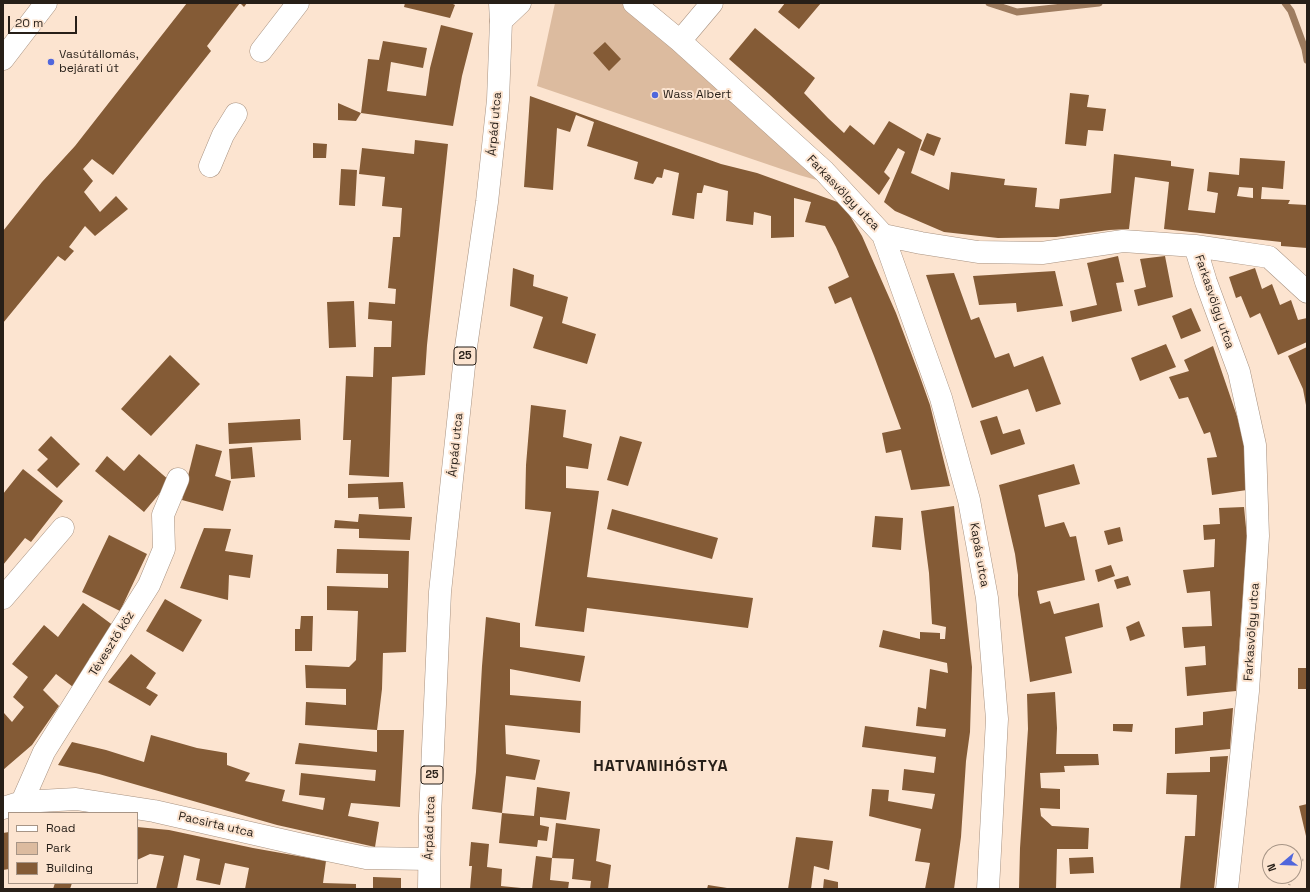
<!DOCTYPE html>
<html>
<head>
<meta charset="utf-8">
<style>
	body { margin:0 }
	#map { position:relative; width:1310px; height:892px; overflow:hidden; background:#fce4d0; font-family:"Space Grotesk",sans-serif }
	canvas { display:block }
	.frame { position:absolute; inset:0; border:4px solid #271f18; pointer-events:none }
	.legend { position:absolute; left:8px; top:812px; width:130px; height:72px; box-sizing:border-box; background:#fce4d0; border:1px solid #a79586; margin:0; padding:5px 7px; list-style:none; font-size:12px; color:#271f18 }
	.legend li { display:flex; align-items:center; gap:8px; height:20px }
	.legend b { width:20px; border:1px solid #a79586 }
	.north { position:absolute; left:1262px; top:844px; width:40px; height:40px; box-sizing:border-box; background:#fce4d0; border:1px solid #a79586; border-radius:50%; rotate:251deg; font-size:11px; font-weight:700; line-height:16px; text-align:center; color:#271f18 }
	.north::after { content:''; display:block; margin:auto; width:14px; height:18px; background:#5167dc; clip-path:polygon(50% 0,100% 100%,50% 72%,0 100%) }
	.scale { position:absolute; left:8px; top:16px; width:69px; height:18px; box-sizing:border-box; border:2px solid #271f18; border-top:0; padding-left:5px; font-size:12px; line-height:14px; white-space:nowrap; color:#271f18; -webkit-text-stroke:3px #fce4d0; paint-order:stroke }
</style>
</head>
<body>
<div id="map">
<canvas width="1310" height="892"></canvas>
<div class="frame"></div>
<ul class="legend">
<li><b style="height:5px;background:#fff"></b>Road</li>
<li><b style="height:11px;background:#dcbb9f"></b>Park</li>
<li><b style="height:11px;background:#845b36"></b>Building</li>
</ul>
<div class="north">N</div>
<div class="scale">20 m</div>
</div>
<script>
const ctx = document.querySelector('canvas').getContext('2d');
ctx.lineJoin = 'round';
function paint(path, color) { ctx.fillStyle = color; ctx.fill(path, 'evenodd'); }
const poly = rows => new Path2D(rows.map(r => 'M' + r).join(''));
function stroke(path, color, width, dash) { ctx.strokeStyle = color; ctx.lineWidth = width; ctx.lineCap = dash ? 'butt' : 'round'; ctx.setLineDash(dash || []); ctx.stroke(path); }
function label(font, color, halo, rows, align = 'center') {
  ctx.font = font + ' "Space Grotesk",sans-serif'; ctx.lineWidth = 4; ctx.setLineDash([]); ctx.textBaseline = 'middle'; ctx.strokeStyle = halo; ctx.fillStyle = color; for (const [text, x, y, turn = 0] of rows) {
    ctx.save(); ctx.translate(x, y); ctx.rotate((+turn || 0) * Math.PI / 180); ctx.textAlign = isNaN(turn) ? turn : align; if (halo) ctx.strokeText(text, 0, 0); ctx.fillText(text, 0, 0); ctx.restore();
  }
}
paint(poly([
	[555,3,622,3,627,6,820,181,799,175,537,86]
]), '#dcbb9f');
stroke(poly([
	[989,3,1017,12,1099,3],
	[1285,3,1291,11,1305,49,1307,60]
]), '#9e7c5f', 7);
paint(poly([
	[187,3,247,3,244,7,240,3,207,46,211,51,113,175,92,159,83,169,93,181,84,192,100,212,116,196,128,209,95,236,85,226,69,247,74,251,65,261,58,256,3,323,3,231,42,182,75,146],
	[405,3,451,3,455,5,450,18,404,7],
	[785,3,821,3,799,29,778,12],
	[441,25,473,33,462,76,453,126,361,113,368,59,379,60,383,41,427,48,423,68,391,62,387,91,426,96,430,68],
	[755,28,815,78,804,93,828,118,844,133,850,125,874,145,889,121,922,140,911,173,949,190,951,172,1005,179,1004,185,1037,188,1035,207,1059,209,1060,199,1111,193,1114,154,1171,161,1171,166,1194,169,1188,210,1215,213,1218,193,1207,191,1209,172,1239,175,1240,158,1285,161,1283,189,1262,187,1261,199,1290,200,1288,204,1307,205,1307,248,1281,246,1281,242,1164,229,1169,182,1135,177,1129,229,1109,230,1056,237,998,238,944,232,895,211,884,202,905,152,898,148,884,172,890,178,879,195,769,94,729,59],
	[1239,187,1253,188,1253,198,1237,196],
	[605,42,621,59,609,71,593,53],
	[1070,93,1089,95,1087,107,1106,109,1103,131,1088,130,1086,146,1065,144],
	[530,96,721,164,757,173,843,204,862,236,896,313,919,374,930,405,950,486,911,490,901,450,886,453,882,433,901,429,874,356,851,297,835,304,828,287,849,277,836,247,825,226,805,222,811,202,794,198,794,237,771,238,771,216,754,212,753,225,726,221,728,191,704,185,702,193,697,193,694,219,672,215,679,173,664,169,662,178,657,177,653,184,634,179,638,162,587,146,594,122,576,115,570,132,557,128,553,190,524,187],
	[338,103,361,113,356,121,338,120],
	[927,133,941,138,934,156,920,150],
	[415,140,448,144,427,345,425,375,392,377,389,477,349,475,351,440,343,440,346,376,373,377,374,347,391,347,392,321,368,319,369,302,395,304,396,289,388,288,393,237,400,237,402,208,382,206,385,177,359,174,362,148,414,154],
	[313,143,327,144,326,158,313,158],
	[341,169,357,170,355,206,339,205],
	[1118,256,1124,282,1116,283,1122,311,1072,322,1070,311,1097,305,1087,263],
	[1165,256,1173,297,1138,306,1134,290,1146,287,1140,259],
	[513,268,534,275,533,286,568,297,562,323,596,334,587,364,533,348,543,317,510,306],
	[1255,268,1262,289,1272,284,1280,305,1291,300,1298,320,1307,318,1307,342,1278,355,1260,313,1250,318,1241,296,1236,298,1229,277],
	[1055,271,1063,306,1017,312,1016,303,979,305,973,276],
	[954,273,971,320,979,317,995,358,1009,353,1014,367,1043,356,1061,404,1036,412,1028,389,972,408,926,275],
	[354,301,356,347,329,348,327,302],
	[1191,308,1201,331,1181,339,1172,316],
	[1166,344,1176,367,1140,381,1131,358],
	[1213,346,1238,419,1245,449,1247,490,1212,495,1207,458,1217,457,1210,432,1204,434,1188,397,1179,399,1169,377,1189,371,1184,360],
	[1307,347,1307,405,1306,405,1303,389,1288,356],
	[170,355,200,384,151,436,121,409],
	[531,405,566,410,563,437,592,444,588,469,566,466,566,488,599,491,587,577,753,598,748,628,587,608,584,632,535,626,551,512,525,509,526,465],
	[997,416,1003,434,1020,429,1025,444,991,455,980,421],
	[300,419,301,440,229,444,228,423],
	[51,436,80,464,57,488,37,470,48,459,38,450],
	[620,436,642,442,628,486,607,480],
	[196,444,222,451,215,476,231,481,223,511,182,500],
	[252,447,255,477,231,479,229,449],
	[139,454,170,481,144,512,95,471,107,456,124,471],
	[1074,464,1080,484,1038,495,1045,527,1064,522,1070,537,1076,536,1085,580,1037,591,1040,604,1050,601,1054,614,1099,603,1103,627,1065,637,1072,673,1030,682,1018,595,1018,575,1015,554,999,485],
	[23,469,63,501,31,542,25,538,3,565,3,494],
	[403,482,405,508,379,509,378,497,348,498,348,484],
	[954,506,972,667,970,732,966,761,961,837,954,889,925,889,930,863,915,861,921,829,869,816,872,789,889,790,888,801,932,809,935,794,902,790,904,769,934,773,936,757,862,747,865,726,945,737,946,729,916,726,918,707,926,709,930,669,948,673,947,663,879,647,883,630,920,639,920,632,940,633,940,639,945,639,946,627,932,624,929,573,921,511],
	[1244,507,1247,538,1236,691,1187,696,1185,667,1206,665,1205,646,1184,648,1182,627,1212,626,1210,591,1187,593,1183,570,1214,567,1215,539,1204,540,1203,525,1220,524,1219,508],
	[612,509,718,538,712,559,607,529],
	[359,514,412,517,410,540,359,538,359,529,334,528,335,520,358,522],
	[875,516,903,518,901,550,872,547],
	[1120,527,1123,541,1108,545,1104,531],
	[204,528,231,529,225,551,253,555,250,578,229,575,228,600,180,588],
	[109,535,147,554,120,611,82,592],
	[337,549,409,551,406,652,383,653,382,689,377,730,305,725,306,702,346,705,346,689,306,688,305,665,349,667,356,660,358,611,327,610,327,586,388,588,388,574,336,573],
	[1111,565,1115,576,1098,582,1095,570],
	[1128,576,1131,585,1117,589,1114,580],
	[165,599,202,620,183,652,146,631],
	[83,603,114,626,89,659,92,663,73,687,56,674,43,690,59,706,32,745,3,770,3,713,4,713,12,722,24,707,13,697,28,677,12,664,44,625,58,637],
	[301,616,313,616,312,651,295,651,295,629,300,629],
	[486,617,520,623,520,647,585,656,580,682,510,669,510,695,581,701,580,733,505,725,506,754,540,760,535,780,506,776,502,813,472,809,476,772,482,666],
	[1139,621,1145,636,1130,641,1126,627],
	[131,654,156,673,146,688,158,695,150,706,108,682],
	[1298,668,1307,668,1307,689,1298,689],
	[1055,692,1057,728,1056,754,1098,754,1099,765,1064,766,1065,772,1040,773,1041,788,1060,789,1060,809,1040,808,1041,816,1052,826,1089,828,1088,849,1057,849,1056,889,1019,889,1020,848,1028,729,1027,694],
	[1233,708,1230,749,1175,754,1175,728,1203,725,1203,712],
	[1113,724,1133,724,1132,732,1113,731],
	[377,730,404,730,400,807,351,803,348,816,379,822,375,847,277,825,99,774,58,765,72,742,106,750,144,762,151,735,197,748,227,753,227,765,250,773,245,781,285,790,282,801,323,810,325,798,299,795,301,773,375,781,376,770,295,764,299,743,377,752],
	[1228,756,1214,889,1180,889,1185,836,1195,836,1197,795,1166,794,1167,773,1210,772,1210,757],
	[537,787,570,792,566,820,540,817,540,825,549,827,547,841,538,840,537,847,499,843,502,813,534,816],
	[1307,804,1307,836,1306,836,1299,806],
	[556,823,600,829,596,861,611,865,608,889,590,889,591,881,572,879,574,859,552,858],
	[137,827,169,830,253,848,326,861,323,883,356,884,356,889,245,889,249,868,225,863,220,885,196,880,200,859,184,855,177,889,156,889,164,856,150,854,137,860],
	[9,832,9,869,3,870,3,833],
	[796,837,833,841,829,870,814,866,811,889,788,889],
	[471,842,489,844,487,867,502,869,501,886,521,888,521,889,470,889,472,866,469,866],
	[536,856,552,858,550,880,569,882,568,889,532,889],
	[1093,857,1094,873,1070,874,1069,858],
	[373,877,401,878,401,889,373,889],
	[824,879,838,882,838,889,823,889],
	[55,883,72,883,70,889,53,889],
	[708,885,727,888,727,889,707,889]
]), '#845b36');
const minor = poly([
	[634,3,680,41,824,171,883,235,921,243,978,252,1042,253,1123,241,1195,246,1222,250,1269,257,1307,292],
	[501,21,520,3],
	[680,41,712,3],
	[261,51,298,3],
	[3,59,46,3],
	[210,166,223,135,236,114],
	[883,235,941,398,969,500,987,598,997,719,988,889],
	[1195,246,1206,282,1239,372,1255,445,1258,536,1248,691,1227,889],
	[3,598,63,528],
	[22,802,44,752,149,585,164,549,163,515,178,479],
	[3,808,22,802,76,799,154,811,303,845,366,858,429,859]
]);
const major = poly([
	[429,889,430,816,440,592,466,347,487,202,498,100,501,21,500,3]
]);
stroke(minor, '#a89280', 23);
stroke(major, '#a89280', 23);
stroke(poly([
	[1294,871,1298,860,1307,860],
	[1288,889,1292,876]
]), '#b7a494', 2.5, [1, 3]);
stroke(minor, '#fff', 22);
stroke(major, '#fff', 22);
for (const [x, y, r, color] of [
	[51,62,4,"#5167dc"],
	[655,95,4,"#5167dc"]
]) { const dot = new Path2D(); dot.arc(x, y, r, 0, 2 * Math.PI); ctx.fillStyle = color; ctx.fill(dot); stroke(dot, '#fce4d0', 1.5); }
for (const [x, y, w] of [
	[465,356,22],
	[432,775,22]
]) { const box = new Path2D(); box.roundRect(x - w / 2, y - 9, w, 18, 3); ctx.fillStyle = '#fce4d0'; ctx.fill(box); stroke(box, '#271f18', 1); }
label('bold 11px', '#271f18', null, [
	["25",465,356],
	["25",432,775]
]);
label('12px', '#271f18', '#fce4d0', [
	["Vasútállomás,",59,55],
	["bejárati út",59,69],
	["Wass Albert",663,95]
], 'left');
label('12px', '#271f18', '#fce4d0', [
	["Árpád utca",495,124,-85],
	["Farkasvölgy utca",843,193,46],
	["Farkasvölgy utca",1214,302,71],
	["Árpád utca",456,445,-84],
	["Kapás utca",979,555,80],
	["Farkasvölgy utca",1252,632,-86],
	["Tévesztő köz",112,644,-58],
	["Pacsirta utca",216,825,13],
	["Árpád utca",430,828,-88]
]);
ctx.letterSpacing = '1px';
label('bold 16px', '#271f18', '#fce4d0', [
	["HATVANIHÓSTYA",661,767]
]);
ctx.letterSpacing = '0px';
</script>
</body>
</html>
